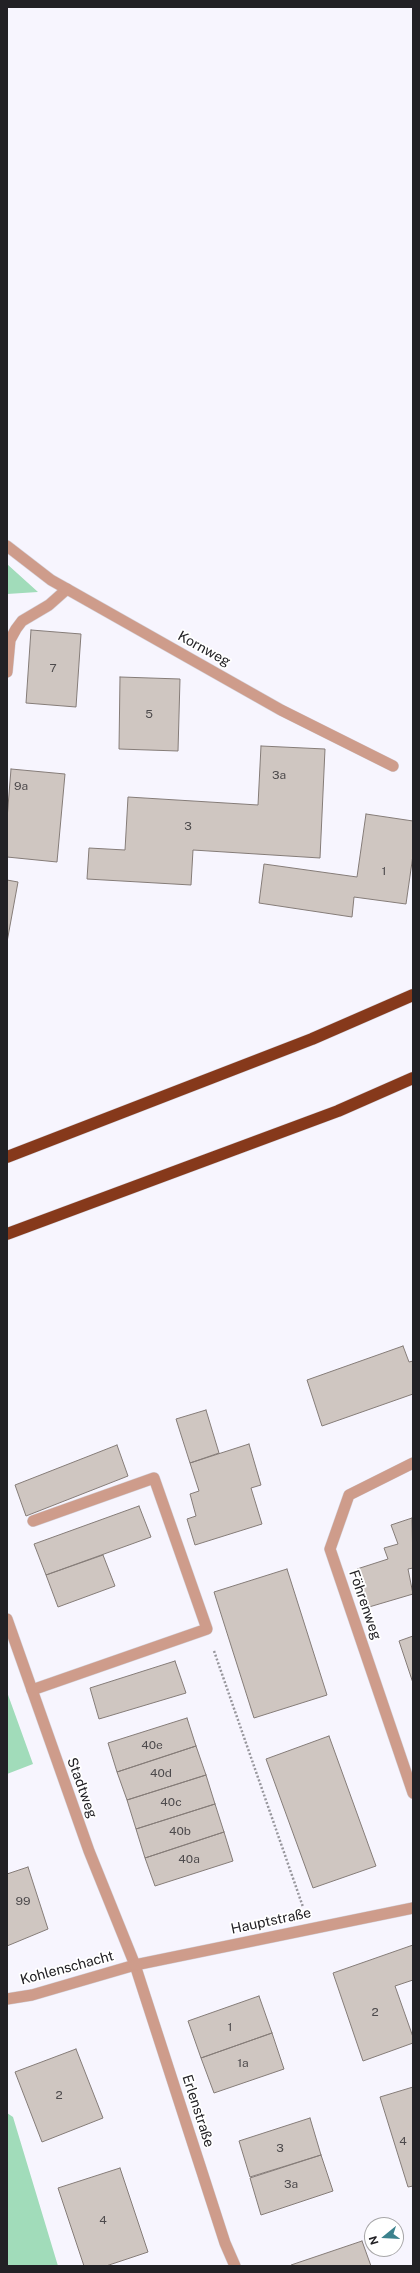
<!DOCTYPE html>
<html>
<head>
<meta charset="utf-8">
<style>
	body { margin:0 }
	#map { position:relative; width:420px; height:2273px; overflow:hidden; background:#f7f5fe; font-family:"Public Sans",sans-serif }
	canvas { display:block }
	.frame { position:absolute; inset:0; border:8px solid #222125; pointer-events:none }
	.north { position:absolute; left:364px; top:2217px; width:40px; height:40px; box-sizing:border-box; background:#fff; border:1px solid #a7a6a8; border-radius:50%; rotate:252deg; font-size:11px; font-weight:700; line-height:16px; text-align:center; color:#222125 }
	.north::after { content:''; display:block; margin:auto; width:14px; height:18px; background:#3c828d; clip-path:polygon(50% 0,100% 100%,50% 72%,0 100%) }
</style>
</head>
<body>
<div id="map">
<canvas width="420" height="2273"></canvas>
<div class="frame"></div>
<div class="north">N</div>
</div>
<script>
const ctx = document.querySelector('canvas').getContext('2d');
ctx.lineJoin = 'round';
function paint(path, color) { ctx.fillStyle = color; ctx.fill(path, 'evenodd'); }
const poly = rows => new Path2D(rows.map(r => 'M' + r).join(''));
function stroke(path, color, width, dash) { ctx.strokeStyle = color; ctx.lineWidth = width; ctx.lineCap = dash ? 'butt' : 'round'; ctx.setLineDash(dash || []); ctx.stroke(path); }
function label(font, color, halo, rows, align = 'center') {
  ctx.font = font + ' "Public Sans",sans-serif'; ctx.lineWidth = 3.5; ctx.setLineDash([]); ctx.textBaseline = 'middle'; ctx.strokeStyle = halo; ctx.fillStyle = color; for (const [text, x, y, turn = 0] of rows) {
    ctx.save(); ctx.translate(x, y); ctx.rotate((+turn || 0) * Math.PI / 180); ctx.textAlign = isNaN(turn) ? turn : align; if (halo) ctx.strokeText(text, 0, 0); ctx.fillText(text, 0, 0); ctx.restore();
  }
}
paint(poly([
	[7,564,38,592,7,594],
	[7,1692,33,1764,7,1774],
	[7,2113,13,2117,58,2266,7,2266]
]), '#a1dcba');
const building = poly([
	[31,630,81,634,76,707,26,703,31,630],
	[120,677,180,679,178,751,119,749,120,677],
	[261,746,325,749,320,858,193,850,191,885,87,879,89,848,125,850,128,797,258,805,261,746],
	[11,769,65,774,57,862,7,857,7,819,11,769],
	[366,814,413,821,413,855,406,904,354,897,352,917,259,903,264,864,357,877,366,814],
	[7,880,18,882,7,942,7,880],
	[403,1346,409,1362,413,1361,413,1394,322,1426,307,1380,403,1346],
	[206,1410,219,1453,190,1463,176,1419,206,1410],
	[249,1444,261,1485,251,1488,262,1524,195,1545,187,1519,196,1516,190,1494,199,1491,190,1463,249,1444],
	[117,1445,128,1476,26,1516,15,1485,117,1445],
	[139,1506,151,1537,46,1575,34,1544,139,1506],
	[412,1518,413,1568,408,1569,413,1594,369,1607,357,1569,388,1559,384,1548,398,1544,391,1525,412,1518],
	[103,1555,115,1586,58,1607,46,1575,103,1555],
	[287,1569,327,1695,254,1718,214,1592,287,1569],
	[413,1636,413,1683,399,1641,413,1636],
	[175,1661,186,1693,99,1719,90,1688,175,1661],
	[187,1718,196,1746,117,1772,108,1743,187,1718],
	[329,1736,376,1866,313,1888,266,1759,329,1736],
	[196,1746,206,1775,127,1800,117,1772,196,1746],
	[206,1775,215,1804,136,1829,127,1800,206,1775],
	[215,1804,224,1832,145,1858,136,1829,215,1804],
	[224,1832,233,1861,155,1886,145,1858,224,1832],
	[28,1867,48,1929,7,1946,7,1874,28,1867],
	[413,1945,413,1980,395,1986,413,2037,413,2043,363,2061,333,1973,413,1945],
	[259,1996,272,2033,201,2058,188,2021,259,1996],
	[272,2033,284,2069,214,2093,201,2058,272,2033],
	[76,2049,103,2118,42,2142,15,2072,76,2049],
	[413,2087,413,2186,408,2187,380,2097,413,2087],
	[310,2118,321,2155,250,2177,239,2141,310,2118],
	[321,2155,333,2191,261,2215,250,2178,321,2155],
	[120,2168,148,2252,106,2266,84,2266,58,2188,120,2168],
	[362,2241,371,2266,291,2266,291,2265,362,2241]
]);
paint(building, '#cfc6c1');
stroke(building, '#857c78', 1);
const service = poly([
	[7,672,10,640,16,629,22,621,49,605,67,589],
	[32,1690,207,1629,154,1478,33,1521],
	[7,1999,32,1995,135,1965]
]);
const minor = poly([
	[7,546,51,580,67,589,281,710,393,766],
	[413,1463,349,1495,330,1549,413,1793],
	[135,1965,225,2243,235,2266]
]);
const tertiary = poly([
	[7,1619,89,1851,135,1965,413,1908]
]);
const motorway = poly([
	[7,1157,312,1039,413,995],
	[7,1234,338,1111,413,1078]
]);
stroke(service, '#d5d3db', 12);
stroke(minor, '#d5d3db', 12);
stroke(tertiary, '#d5d3db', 12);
stroke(motorway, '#d5d3db', 13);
stroke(poly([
	[214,1651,303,1907]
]), '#97969c', 2.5, [2, 2]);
stroke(service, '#ce9c8b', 11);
stroke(minor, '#ce9c8b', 11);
stroke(tertiary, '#ce9c8b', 11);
stroke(motorway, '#86391b', 12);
label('12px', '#4d4a4c', null, [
	["7",53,668],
	["5",149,714],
	["3a",279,775],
	["9a",21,786],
	["3",188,826],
	["1",384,871],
	["40e",152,1745],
	["40d",161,1773],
	["40c",171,1802],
	["40b",180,1831],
	["40a",189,1859],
	["99",23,1901],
	["2",375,2012],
	["1",230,2027],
	["1a",243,2063],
	["2",59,2095],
	["4",403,2141],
	["3",280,2148],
	["3a",291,2184],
	["4",103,2220]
]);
label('14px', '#222125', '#fff', [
	["Kornweg",204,649,29],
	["Föhrenweg",365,1605,71],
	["Stadtweg",82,1788,70],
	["Hauptstraße",271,1921,-12],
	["Kohlenschacht",67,1968,-15],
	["Erlenstraße",198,2111,72]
]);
</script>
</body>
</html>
